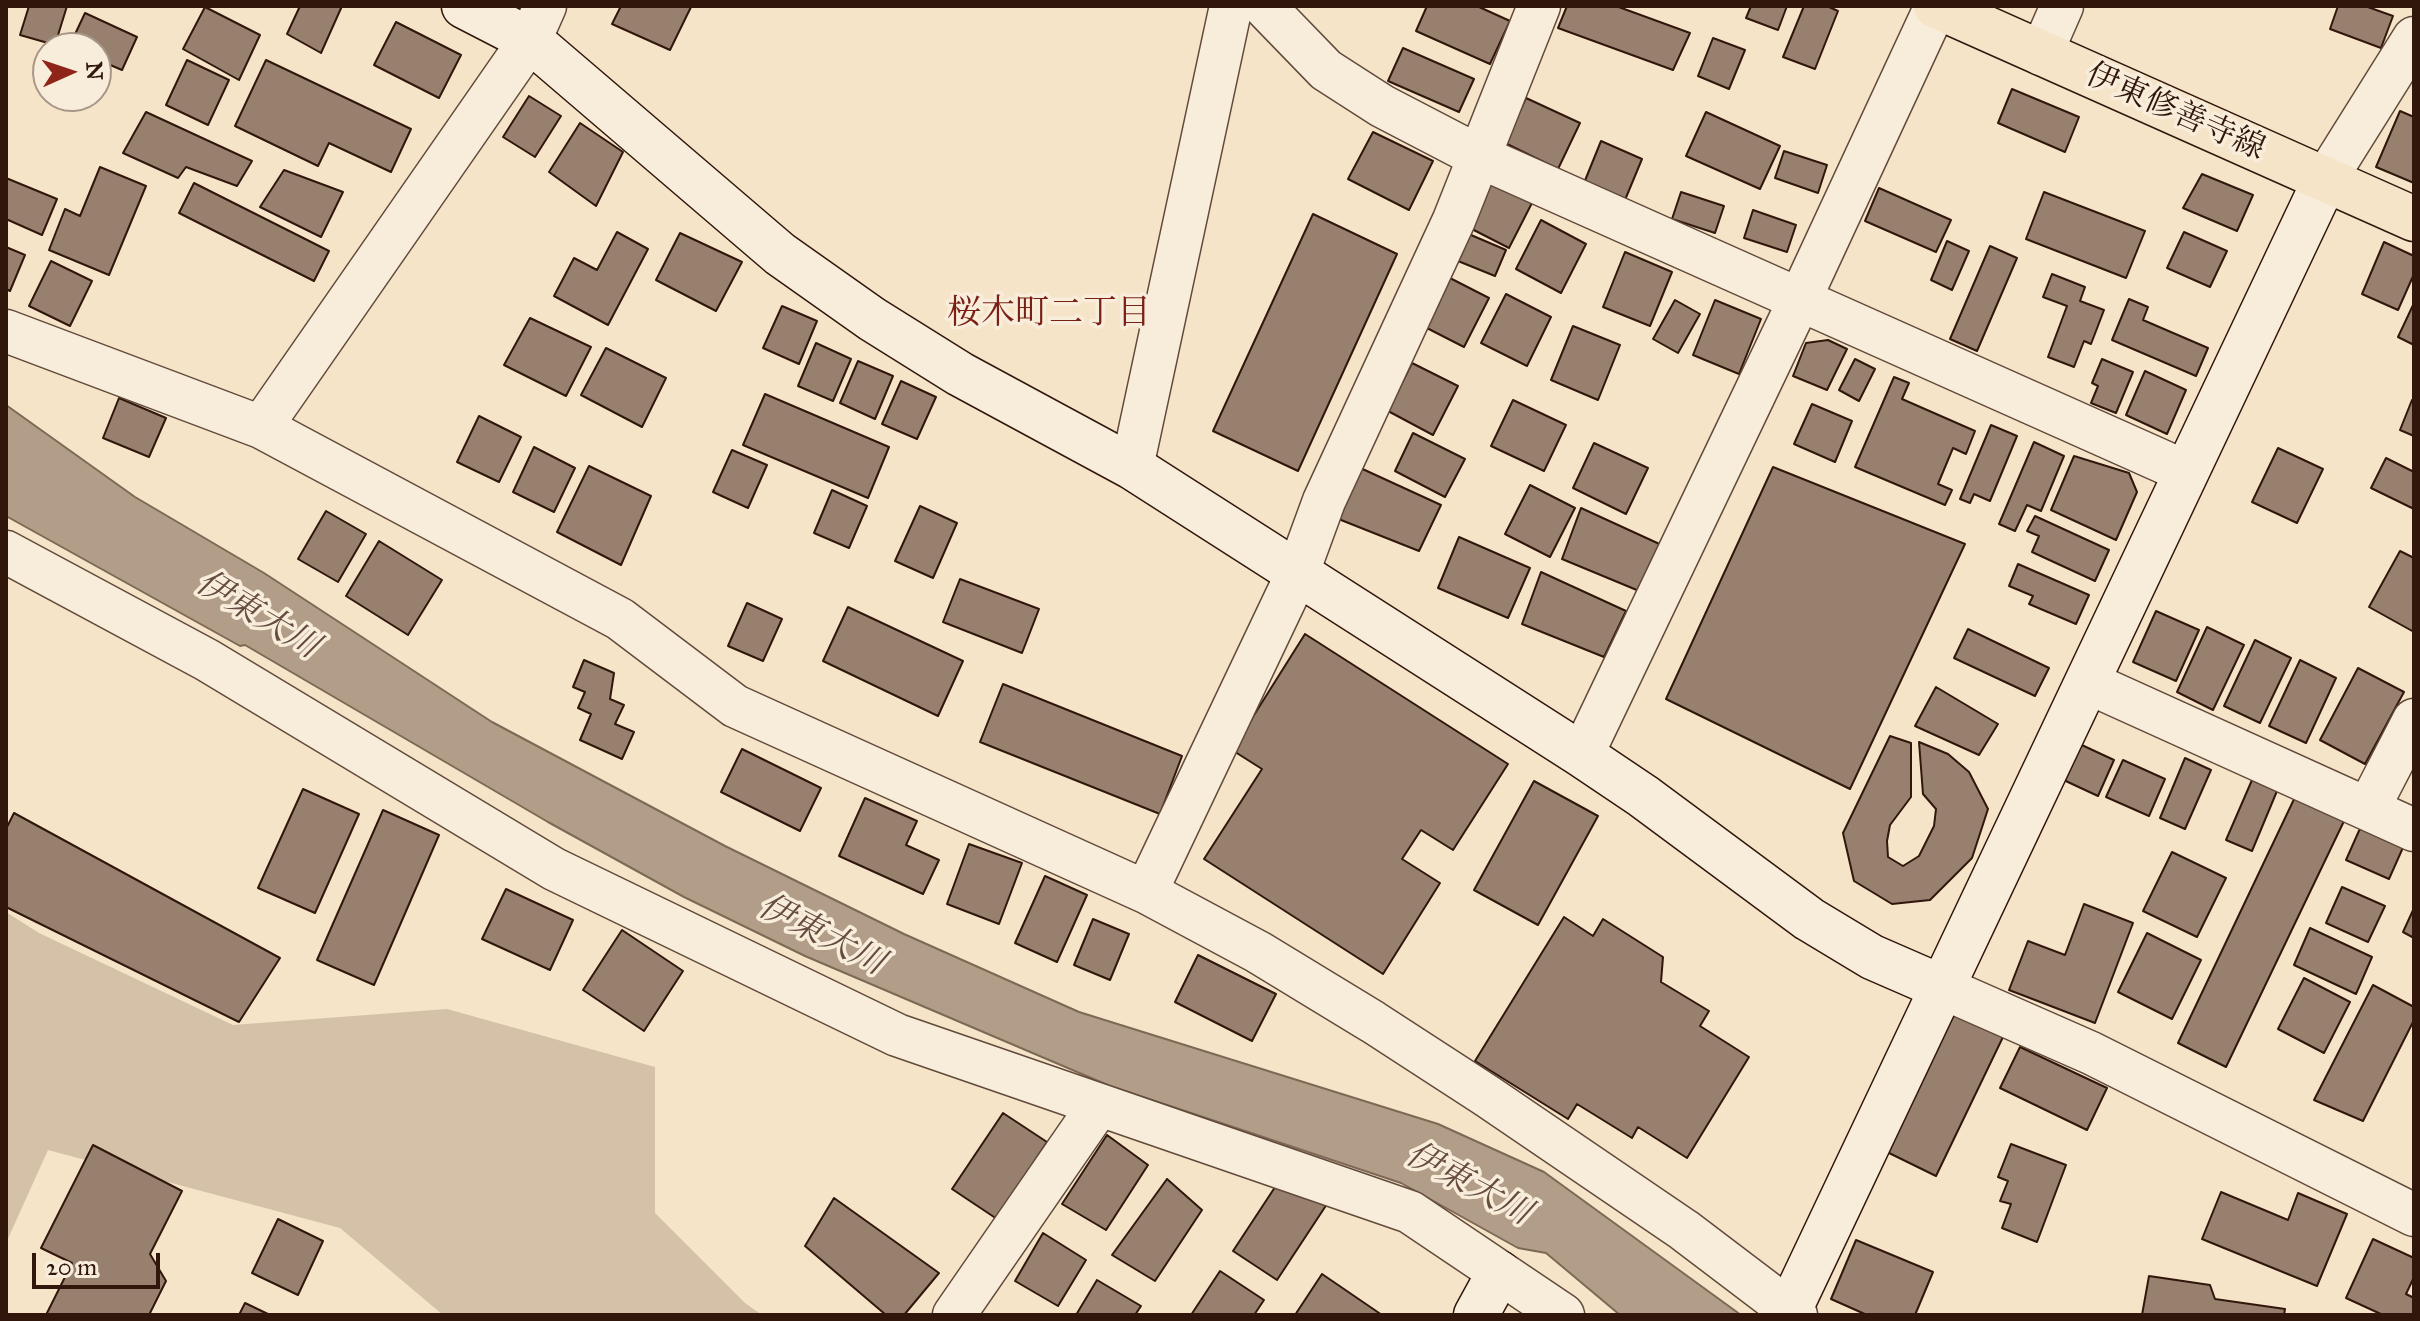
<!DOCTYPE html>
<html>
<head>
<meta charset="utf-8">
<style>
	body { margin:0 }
	#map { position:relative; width:2420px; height:1321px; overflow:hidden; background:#f5e4c8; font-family:"IM FELL Great Primer",serif }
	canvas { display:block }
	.frame { position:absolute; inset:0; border:8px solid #31160c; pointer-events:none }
	.north { position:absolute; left:32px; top:32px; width:80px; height:80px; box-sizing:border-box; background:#f8eddb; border:2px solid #a89788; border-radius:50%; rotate:87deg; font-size:22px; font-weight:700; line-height:32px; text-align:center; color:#31160c }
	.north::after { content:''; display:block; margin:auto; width:28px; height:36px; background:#8f2418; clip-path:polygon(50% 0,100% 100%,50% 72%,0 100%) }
	.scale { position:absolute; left:32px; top:1253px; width:128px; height:36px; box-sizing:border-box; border:4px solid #31160c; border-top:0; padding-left:10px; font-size:24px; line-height:28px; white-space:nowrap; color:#31160c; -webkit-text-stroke:6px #f8eddb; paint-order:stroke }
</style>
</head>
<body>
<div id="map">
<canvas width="2420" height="1321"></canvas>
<div class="frame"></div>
<div class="north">N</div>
<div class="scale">20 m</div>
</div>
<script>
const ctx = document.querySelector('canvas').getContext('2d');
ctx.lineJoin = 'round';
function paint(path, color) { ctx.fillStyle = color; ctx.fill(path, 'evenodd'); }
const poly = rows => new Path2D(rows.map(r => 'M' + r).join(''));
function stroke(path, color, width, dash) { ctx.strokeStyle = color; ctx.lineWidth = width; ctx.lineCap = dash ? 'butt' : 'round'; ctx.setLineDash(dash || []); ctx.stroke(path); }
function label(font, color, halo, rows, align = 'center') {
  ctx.font = font + ' "IM FELL Great Primer","Noto Serif JP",serif'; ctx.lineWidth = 7; ctx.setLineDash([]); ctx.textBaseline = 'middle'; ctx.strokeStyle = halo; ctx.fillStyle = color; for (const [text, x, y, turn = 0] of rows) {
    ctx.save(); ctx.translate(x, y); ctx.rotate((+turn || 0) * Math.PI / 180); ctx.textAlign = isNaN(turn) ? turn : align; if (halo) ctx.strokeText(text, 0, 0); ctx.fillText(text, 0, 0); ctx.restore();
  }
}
paint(poly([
	[6,912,39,933,233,1025,447,1009,655,1067,655,1213,745,1303,762,1315,443,1315,340,1228,48,1150,6,1243]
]), '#d4c1a8');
const water = poly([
	[6,405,135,497,264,573,492,722,725,846,904,934,1079,1012,1438,1124,1544,1172,1741,1315,1620,1315,1546,1253,1518,1248,1401,1183,1110,1086,805,956,684,897,548,822,245,645,240,646,6,516,6,405]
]);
paint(water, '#b29e88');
stroke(water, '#7e6856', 2);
const building = poly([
	[29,6,67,6,55,45,20,35,29,6],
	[300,6,342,6,321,53,287,34,300,6],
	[621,6,689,6,691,7,670,50,612,24,621,6],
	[1427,6,1477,6,1510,21,1490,64,1416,31,1427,6],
	[1567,6,1616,6,1690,33,1673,70,1558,28,1567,6],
	[1751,6,1787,6,1778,30,1746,18,1751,6],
	[1804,6,1827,6,1838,11,1815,69,1783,57,1804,6],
	[2338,6,2365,6,2393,16,2381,48,2330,29,2338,6],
	[205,7,260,35,239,80,183,49,205,7],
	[85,13,137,37,122,70,96,59,96,48,69,47,85,13],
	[396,22,461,55,439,98,374,65,396,22],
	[1713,38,1745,50,1729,89,1698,76,1713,38],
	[1403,48,1474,79,1459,112,1388,81,1403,48],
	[187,60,229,80,208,125,166,105,187,60],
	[266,60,411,129,391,172,329,143,318,166,235,126,266,60],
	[2012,89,2079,117,2065,152,1998,123,2012,89],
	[529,96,561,116,535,157,503,137,529,96],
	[1526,98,1580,123,1558,169,1505,143,1526,98],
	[2400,111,2414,117,2414,183,2376,167,2400,111],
	[146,112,252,161,237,186,186,167,178,178,123,153,146,112],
	[1706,112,1780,146,1760,189,1686,156,1706,112],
	[580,123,623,152,596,206,549,172,580,123],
	[1373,132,1433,161,1409,210,1348,179,1373,132],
	[1601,141,1642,159,1625,200,1584,183,1601,141],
	[1784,151,1827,165,1818,193,1775,178,1784,151],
	[100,167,146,186,109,275,49,250,65,209,80,216,100,167],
	[284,170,343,192,321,237,260,207,284,170],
	[2202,174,2253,195,2237,231,2183,208,2202,174],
	[1488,177,1534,199,1509,248,1464,225,1488,177],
	[6,178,57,199,42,235,6,219,6,178],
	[194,183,329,251,314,281,179,213,194,183],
	[1879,188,1951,220,1936,252,1865,221,1879,188],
	[1681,192,1724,206,1715,233,1672,219,1681,192],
	[2044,192,2145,231,2126,278,2026,239,2044,192],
	[1753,210,1796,225,1787,252,1744,238,1753,210],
	[1313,214,1397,254,1298,471,1213,431,1313,214],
	[1541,220,1586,244,1561,293,1516,269,1541,220],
	[617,232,648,249,608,325,554,296,574,258,597,270,617,232],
	[1464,232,1506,250,1495,276,1453,259,1464,232],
	[2184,232,2227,251,2210,287,2167,268,2184,232],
	[680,233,742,262,716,311,656,280,680,233],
	[1947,241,1969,251,1952,290,1931,280,1947,241],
	[2384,242,2414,256,2414,274,2398,310,2362,294,2384,242],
	[1990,246,2017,258,1977,351,1950,339,1990,246],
	[6,247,25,255,10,291,6,289,6,247],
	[1625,252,1672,272,1650,326,1603,307,1625,252],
	[51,261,92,281,70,326,29,306,51,261],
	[2052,274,2085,287,2080,301,2104,310,2091,344,2084,341,2074,367,2048,357,2067,306,2043,297,2052,274],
	[1444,275,1489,298,1464,347,1419,324,1444,275],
	[1506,294,1551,317,1527,366,1481,343,1506,294],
	[2129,299,2148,307,2143,320,2208,348,2196,376,2112,340,2129,299],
	[1675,300,1700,314,1678,353,1653,339,1675,300],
	[1715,300,1761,319,1739,374,1693,355,1715,300],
	[2414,303,2414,345,2398,337,2414,303],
	[782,306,817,321,799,364,763,348,782,306],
	[530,318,591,347,566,396,504,365,530,318],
	[1573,326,1620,345,1598,400,1551,380,1573,326],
	[1828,340,1847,349,1827,390,1793,376,1806,343,1828,340],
	[816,343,851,359,833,401,798,386,816,343],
	[606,348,666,378,642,427,581,395,606,348],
	[1855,359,1875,369,1859,401,1839,390,1855,359],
	[2102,359,2133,372,2116,413,2091,403,2098,386,2092,383,2102,359],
	[858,361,893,376,875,419,840,403,858,361],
	[1412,363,1458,386,1433,435,1388,411,1412,363],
	[2145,371,2186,390,2167,434,2126,415,2145,371],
	[1894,377,1909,383,1902,399,1975,431,1966,454,1953,448,1938,484,1952,490,1945,505,1855,467,1894,377],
	[901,381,936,397,917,439,882,424,901,381],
	[765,394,889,447,868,498,743,445,765,394],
	[119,398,166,418,149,457,103,438,119,398],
	[1513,400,1566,425,1544,471,1491,446,1513,400],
	[2412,400,2414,401,2414,436,2400,430,2412,400],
	[1812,404,1852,421,1835,462,1794,444,1812,404],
	[479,416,521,437,499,482,457,462,479,416],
	[1991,425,2017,436,1990,501,1974,494,1970,503,1960,499,1991,425],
	[1413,433,1465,459,1445,497,1395,471,1413,433],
	[2034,442,2064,456,2041,511,2027,505,2015,531,1999,524,2034,442],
	[1594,443,1648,468,1626,514,1573,488,1594,443],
	[534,447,575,468,554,512,513,492,534,447],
	[2278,448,2323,469,2297,523,2252,502,2278,448],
	[732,450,767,465,748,508,713,492,732,450],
	[2074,456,2129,473,2137,492,2116,540,2051,510,2074,456],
	[2386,458,2414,472,2414,509,2371,488,2386,458],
	[589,466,651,496,621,565,557,532,589,466],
	[1356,466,1441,505,1419,551,1336,518,1356,466],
	[1773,467,1965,544,1850,789,1666,699,1773,467],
	[1530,485,1575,508,1550,557,1505,534,1530,485],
	[832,490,867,506,849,548,814,533,832,490],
	[920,506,957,523,933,578,895,561,920,506],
	[1581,508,1666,547,1644,593,1562,559,1581,508],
	[326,511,366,534,338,582,298,559,326,511],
	[2035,516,2109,550,2095,581,2032,552,2039,536,2027,531,2035,516],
	[1459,537,1530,568,1508,618,1438,588,1459,537],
	[379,541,442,580,408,635,346,596,379,541],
	[2400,551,2414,558,2414,632,2369,607,2400,551],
	[2018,564,2089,595,2076,624,2029,604,2033,596,2009,586,2018,564],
	[1541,572,1626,611,1604,657,1522,624,1541,572],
	[960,579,1039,609,1022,653,943,622,960,579],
	[747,603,782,619,763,661,728,646,747,603],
	[848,607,963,661,938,716,823,661,848,607],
	[2156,611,2199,630,2176,681,2133,662,2156,611],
	[2207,627,2244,645,2213,710,2177,692,2207,627],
	[1968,629,2049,668,2035,696,1954,658,1968,629],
	[1305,634,1508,764,1453,850,1421,830,1402,859,1440,883,1383,974,1204,859,1262,769,1232,750,1305,634],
	[2255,640,2291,658,2260,723,2224,706,2255,640],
	[584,660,614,673,610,699,624,705,615,724,634,732,622,759,580,740,591,714,578,708,585,692,573,687,584,660],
	[2300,660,2336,678,2306,743,2269,726,2300,660],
	[2358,668,2404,692,2365,764,2320,740,2358,668],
	[1003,684,1182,756,1160,814,980,742,1003,684],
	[1936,687,1998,724,1979,755,1915,726,1936,687],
	[1890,736,1911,743,1911,797,1890,825,1887,841,1888,857,1903,866,1919,856,1934,826,1936,809,1923,794,1919,742,1948,754,1969,772,1988,809,1972,858,1930,900,1892,904,1854,881,1843,833,1890,736],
	[2071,740,2114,760,2098,796,2055,776,2071,740],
	[742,749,821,788,800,831,721,792,742,749],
	[2185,758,2211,770,2185,829,2160,818,2185,758],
	[2123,760,2165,779,2149,816,2106,797,2123,760],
	[2252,780,2277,791,2252,851,2226,840,2252,780],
	[1534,781,1598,816,1538,925,1474,890,1534,781],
	[303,789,359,814,315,913,258,888,303,789],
	[2296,795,2345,819,2226,1067,2178,1043,2296,795],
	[865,798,917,821,906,845,939,860,923,894,839,856,865,798],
	[383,810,439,835,374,985,317,960,383,810],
	[14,813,280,958,239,1022,6,907,6,829,14,813],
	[2362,824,2405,843,2389,879,2346,860,2362,824],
	[969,844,1022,863,999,924,947,904,969,844],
	[2172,852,2226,878,2197,937,2143,911,2172,852],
	[1045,876,1087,895,1057,962,1015,943,1045,876],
	[2342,887,2385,906,2368,942,2326,923,2342,887],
	[506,889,573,920,550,970,482,939,506,889],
	[2084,904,2133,923,2095,1023,2009,990,2028,941,2065,955,2084,904],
	[2414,908,2414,938,2403,932,2414,908],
	[1564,917,1593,936,1603,919,1663,957,1661,982,1709,1011,1700,1026,1749,1057,1687,1158,1638,1127,1632,1138,1577,1104,1568,1119,1475,1061,1564,917],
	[1093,919,1129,934,1110,980,1074,965,1093,919],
	[2310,928,2372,957,2356,994,2294,965,2310,928],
	[622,930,683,971,644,1031,583,990,622,930],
	[2147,933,2201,960,2172,1019,2118,992,2147,933],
	[1198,955,1276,994,1252,1041,1175,1002,1198,955],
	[2304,978,2350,1002,2324,1053,2278,1029,2304,978],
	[2373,985,2414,1007,2414,1020,2363,1121,2314,1100,2373,985],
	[1951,1012,2003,1037,1936,1176,1885,1151,1951,1012],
	[2020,1047,2107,1088,2087,1130,2000,1088,2020,1047],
	[1003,1113,1047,1142,997,1219,952,1189,1003,1113],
	[1107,1135,1148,1165,1106,1230,1062,1204,1107,1135],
	[2011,1144,2066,1165,2037,1242,2002,1228,2011,1204,2000,1201,2008,1181,1998,1177,2011,1144],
	[93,1145,182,1191,150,1254,166,1281,149,1315,46,1315,72,1263,41,1248,93,1145],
	[1283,1175,1327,1204,1277,1280,1233,1251,1283,1175],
	[1167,1179,1202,1210,1155,1281,1112,1255,1167,1179],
	[2221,1192,2288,1220,2298,1193,2347,1214,2317,1286,2202,1239,2221,1192],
	[834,1198,939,1273,904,1315,886,1315,805,1246,834,1198],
	[278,1219,323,1241,298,1295,252,1273,278,1219],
	[1043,1233,1086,1260,1058,1306,1015,1281,1043,1233],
	[2373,1239,2414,1258,2414,1277,2406,1294,2414,1298,2414,1315,2383,1315,2346,1298,2373,1239],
	[1856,1240,1933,1272,1915,1315,1867,1315,1831,1299,1856,1240],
	[1220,1271,1264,1300,1254,1315,1191,1315,1220,1271],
	[1322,1274,1382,1315,1295,1315,1322,1274],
	[2149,1276,2210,1285,2215,1299,2285,1309,2284,1315,2142,1315,2149,1276],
	[1097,1280,1141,1306,1135,1315,1076,1315,1097,1280],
	[245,1303,270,1315,239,1315,245,1303]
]);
paint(building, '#97816e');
stroke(building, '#31160c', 2);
const street = poly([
	[1264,6,1326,70,1382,106,1478,156,2186,472],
	[2041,54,2062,6],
	[2325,180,2414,38],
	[6,331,261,427,620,619,735,706,1146,892,1258,952,1373,1022,1487,1096,1684,1230,1796,1315],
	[261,427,530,40,545,6],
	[1132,467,1231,6],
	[6,552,207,660,554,869,897,1035,1410,1212,1563,1315],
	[2087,682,2414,830],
	[1582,755,1800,299,1936,6],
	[2368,809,2414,720],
	[1146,892,1298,572,1324,501,1454,220,1539,6],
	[1941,987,2091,1053,2414,1215],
	[954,1315,1099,1105]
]);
const secondary = poly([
	[464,6,530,40,780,254,872,319,960,374,1132,467,1582,755,1643,796,1809,919,1872,957,1941,987],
	[1476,1315,1499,1273],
	[1787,1315,2325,180]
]);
const primary = poly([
	[1936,6,2414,219]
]);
stroke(street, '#624a3b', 45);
stroke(secondary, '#31160c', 47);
stroke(primary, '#31160c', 47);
stroke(street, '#f8eddb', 42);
stroke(secondary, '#f8eddb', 44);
stroke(primary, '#f5e4c8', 44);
label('32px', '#31160c', '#f8eddb', [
	["伊東修善寺線",2175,113,24]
]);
label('34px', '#7a1f14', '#f8eddb', [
	["桜木町二丁目",1049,315]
]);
label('italic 34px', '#654c3e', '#f8eddb', [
	["伊東大川",257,616,31],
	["伊東大川",821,936,27],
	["伊東大川",1468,1185,28]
]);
</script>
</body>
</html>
